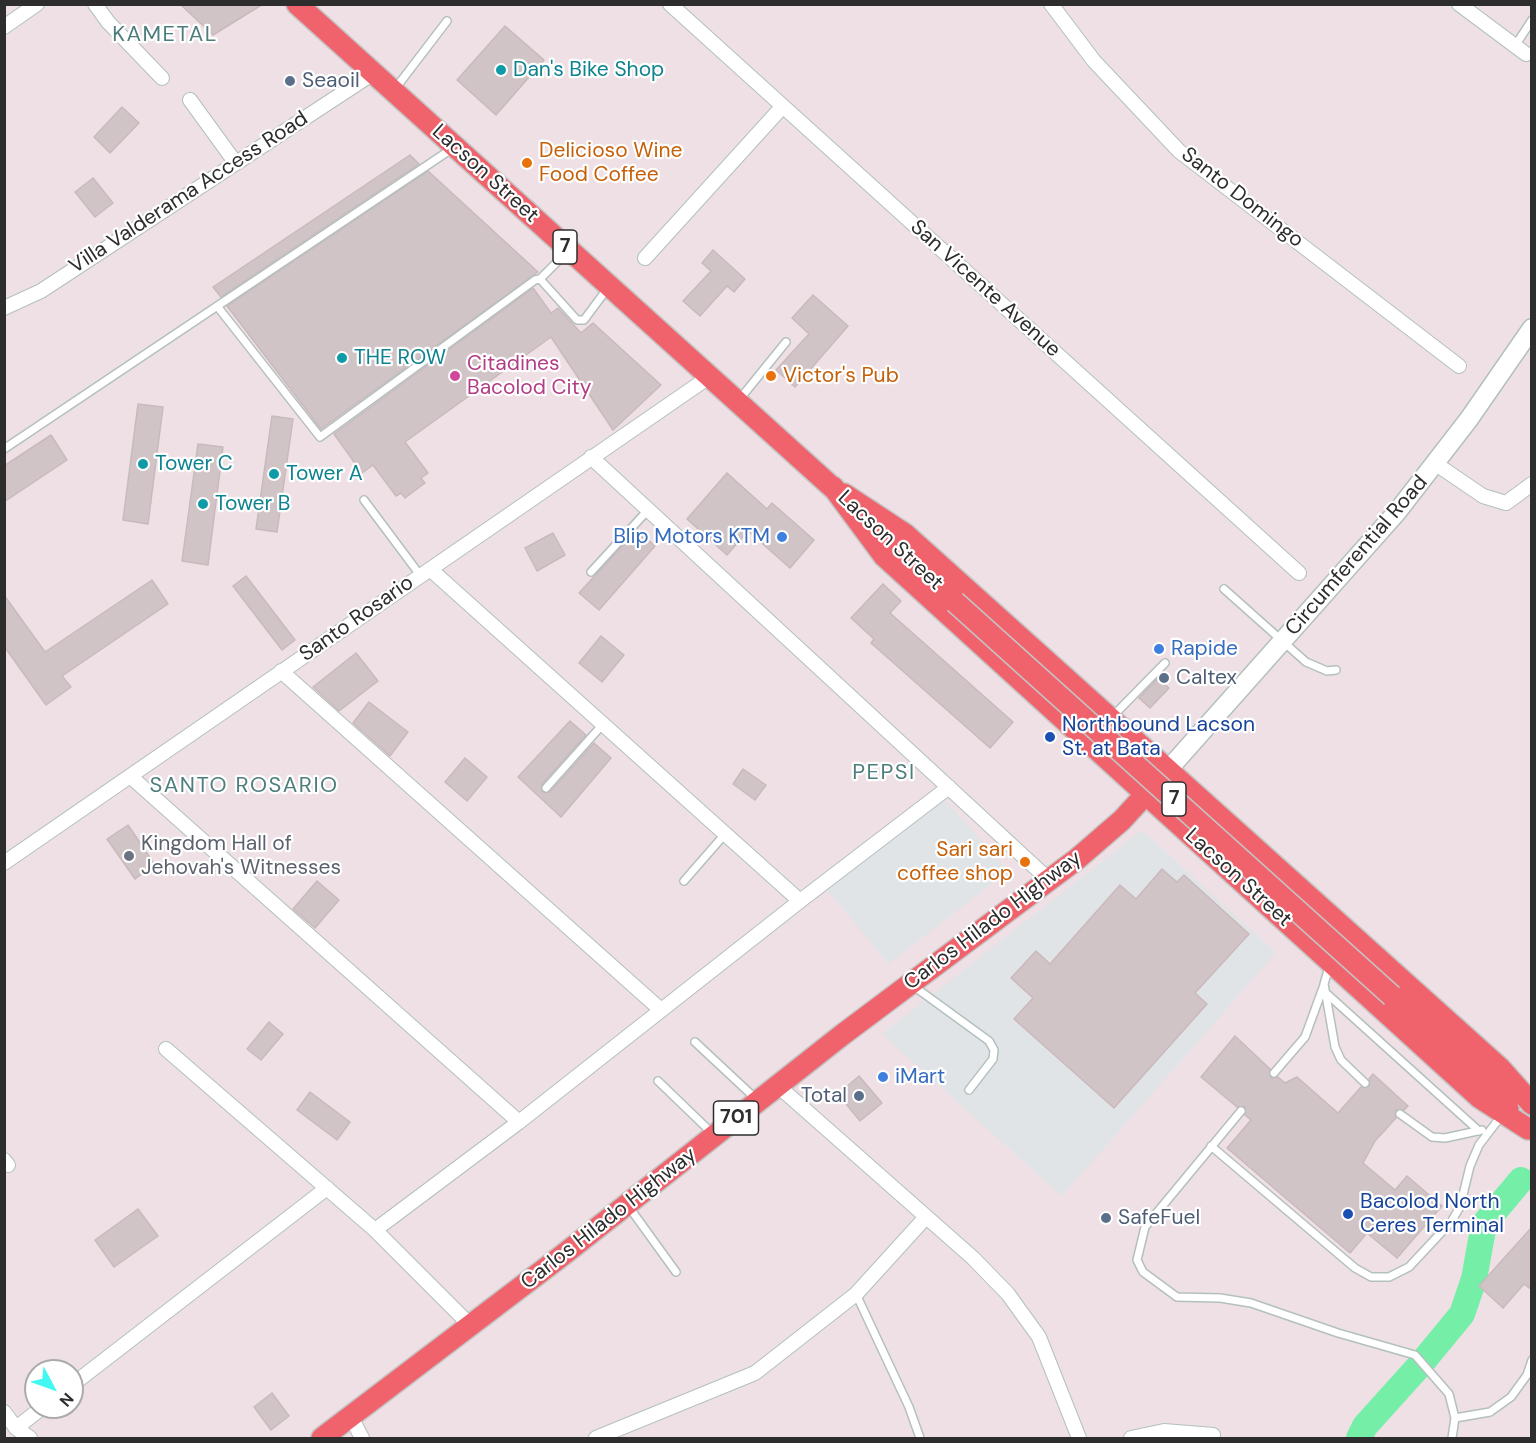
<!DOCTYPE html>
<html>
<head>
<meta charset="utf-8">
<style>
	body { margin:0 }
	#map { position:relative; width:1536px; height:1443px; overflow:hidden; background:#eee0e4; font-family:"DM Sans",sans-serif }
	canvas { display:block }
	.frame { position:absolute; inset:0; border:6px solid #2d2d2d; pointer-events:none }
	.north { position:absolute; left:24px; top:1359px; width:60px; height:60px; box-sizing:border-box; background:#fff; border:2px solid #ababab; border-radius:50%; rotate:131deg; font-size:16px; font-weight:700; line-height:24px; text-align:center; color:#2d2d2d }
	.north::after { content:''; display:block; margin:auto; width:21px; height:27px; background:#42f8f3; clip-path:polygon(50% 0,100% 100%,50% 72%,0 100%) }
</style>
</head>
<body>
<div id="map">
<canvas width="1536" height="1443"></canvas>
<div class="frame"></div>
<div class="north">N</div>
</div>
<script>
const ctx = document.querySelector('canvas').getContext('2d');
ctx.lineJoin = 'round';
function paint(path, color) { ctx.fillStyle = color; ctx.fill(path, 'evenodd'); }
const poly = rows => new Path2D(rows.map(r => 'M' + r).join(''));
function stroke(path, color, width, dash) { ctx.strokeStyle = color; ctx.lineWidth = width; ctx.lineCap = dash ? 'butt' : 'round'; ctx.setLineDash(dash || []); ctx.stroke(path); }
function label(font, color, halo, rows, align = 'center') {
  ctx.font = font + ' "DM Sans",sans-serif'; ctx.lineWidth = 4.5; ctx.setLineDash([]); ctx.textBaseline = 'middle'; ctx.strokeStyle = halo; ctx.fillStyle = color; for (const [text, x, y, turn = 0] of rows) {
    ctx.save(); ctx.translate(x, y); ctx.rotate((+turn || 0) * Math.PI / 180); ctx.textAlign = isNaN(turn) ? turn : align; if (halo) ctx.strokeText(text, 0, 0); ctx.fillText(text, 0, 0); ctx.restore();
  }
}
paint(poly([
	[945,800,1008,871,889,964,826,889],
	[1142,830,1276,953,1062,1196,882,1034]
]), '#e0e4e7');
stroke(poly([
	[1359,1438,1365,1426,1420,1365,1462,1314,1474,1279,1484,1224,1521,1180]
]), '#75eea8', 26);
const building = poly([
	[180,4,263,4,213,35,180,4],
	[505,26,544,60,496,115,457,80,505,26],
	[122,107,139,123,110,153,94,137,122,107],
	[410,155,419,164,221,297,213,287,410,155],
	[428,171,538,272,321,429,227,306,428,171],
	[93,178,113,203,95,217,75,192,93,178],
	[713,250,745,279,734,292,727,286,700,316,683,301,711,271,702,263,713,250],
	[533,288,551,313,558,308,581,333,593,323,661,385,613,430,551,337,405,442,428,473,421,478,425,483,405,498,401,493,396,496,373,465,362,473,334,434,533,288],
	[813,295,848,326,795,387,776,370,809,334,792,318,813,295],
	[138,404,163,407,148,524,123,520,138,404],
	[272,416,293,419,277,532,256,529,272,416],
	[51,435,67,460,4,502,4,466,51,435],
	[198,444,223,447,208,565,182,561,198,444],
	[727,473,767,509,772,503,814,540,790,568,748,531,727,555,687,519,727,473],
	[637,530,655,546,599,610,579,593,637,530],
	[553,533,565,555,537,571,525,548,553,533],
	[246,576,295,640,282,650,233,586,246,576],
	[152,580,168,604,62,676,71,687,46,705,4,646,4,595,45,652,152,580],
	[883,584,901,601,890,613,1013,722,990,748,871,643,874,639,851,618,883,584],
	[601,636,624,655,602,682,579,663,601,636],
	[356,653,378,681,339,711,313,687,356,653],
	[1158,678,1169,688,1150,708,1139,698,1158,678],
	[369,702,408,732,390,756,353,723,369,702],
	[570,721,586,735,542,784,542,792,550,792,594,743,611,758,561,817,518,777,570,721],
	[465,758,487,777,467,801,445,782,465,758],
	[743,769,766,785,755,800,733,784,743,769],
	[128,825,155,865,135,879,107,839,128,825],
	[1162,869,1177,882,1184,875,1249,934,1195,993,1207,1004,1114,1108,1014,1019,1033,998,1011,978,1036,951,1050,964,1120,885,1136,899,1162,869],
	[317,881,339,900,315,928,293,909,317,881],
	[269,1022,283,1034,261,1060,247,1049,269,1022],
	[1235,1036,1270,1069,1271,1078,1278,1077,1285,1083,1297,1077,1338,1113,1361,1087,1369,1086,1369,1079,1373,1074,1408,1106,1404,1110,1396,1110,1396,1118,1375,1141,1363,1163,1395,1190,1407,1176,1442,1206,1397,1258,1367,1233,1350,1253,1227,1148,1251,1120,1245,1115,1245,1107,1237,1107,1201,1077,1235,1036],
	[859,1076,882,1103,860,1121,838,1094,859,1076],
	[310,1092,350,1122,337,1140,297,1110,310,1092],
	[138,1209,158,1236,114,1267,95,1240,138,1209],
	[1532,1227,1532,1290,1524,1284,1503,1308,1479,1286,1532,1227],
	[272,1393,289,1416,271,1430,254,1407,272,1393]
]);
paint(building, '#d1c4c7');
stroke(building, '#cab9bc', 1.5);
const lane = poly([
	[1515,46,1532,20],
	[395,89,447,21],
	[540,279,568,251],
	[217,306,320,437,535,280,540,279,577,320,584,320,607,289],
	[739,400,786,342],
	[4,449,453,148],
	[364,500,420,575],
	[591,572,648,510],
	[1224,589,1306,662,1327,671,1336,670],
	[1112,717,1165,663],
	[546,788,604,723],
	[684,881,725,834],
	[1329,967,1324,984,1335,1047,1341,1060,1365,1083],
	[912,985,989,1041,994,1050,993,1059,969,1090],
	[1326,993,1479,1131],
	[695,1042,756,1099],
	[1274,1073,1305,1037,1324,985],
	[658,1081,713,1134],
	[1241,1111,1145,1227,1137,1260,1143,1272,1177,1297,1220,1298,1251,1303,1338,1333,1415,1355,1449,1394,1455,1418,1452,1438],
	[1400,1114,1432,1137,1445,1138,1482,1130],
	[1211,1146,1355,1268,1371,1277,1389,1277,1409,1267,1451,1222,1460,1207,1470,1166,1479,1145,1502,1115],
	[629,1207,676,1272],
	[856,1294,909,1407,920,1438],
	[1455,1418,1490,1412,1511,1397,1527,1375,1532,1360]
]);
const street = poly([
	[95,4,108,22,162,78],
	[670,4,1299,573],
	[1051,4,1094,61,1179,151,1459,366],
	[1459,4,1526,54],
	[4,27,37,4],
	[190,100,235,162],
	[645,258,783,106],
	[4,308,41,291,372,74],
	[591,457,1049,880],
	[1436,464,1483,496,1506,503,1532,484],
	[281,671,661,1010],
	[130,776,519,1122],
	[4,863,709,377],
	[800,901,949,787],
	[166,1049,375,1230,471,1326],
	[777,1085,973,1258,1008,1294,1039,1337,1079,1438],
	[4,1160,8,1165],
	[375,1230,519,1122,800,901,430,569],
	[72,1385,327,1188],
	[4,1412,16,1428,30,1438],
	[351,1417,362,1438],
	[16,1428,43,1407],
	[596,1438,755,1373,856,1294,926,1217],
	[1131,1438,1164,1431,1213,1435]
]);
const secondary = poly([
	[1167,771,1397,512,1469,419,1532,328]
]);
const primary = poly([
	[297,4,843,497],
	[833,487,884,556,1480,1098,1528,1129],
	[844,494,905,534,1500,1068,1532,1104],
	[873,524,946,593],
	[1392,996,1482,1077,1508,1108],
	[322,1438,559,1258,842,1035,1077,859,1122,820,1167,771]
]);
stroke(lane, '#b3c0bf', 10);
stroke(street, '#b3c0bf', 16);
stroke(secondary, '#b3c0bf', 21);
stroke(primary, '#c4c4c4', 24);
stroke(lane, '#fff', 7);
stroke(street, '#fff', 14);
stroke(secondary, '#fff', 18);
stroke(primary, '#f0636d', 21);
const primaryBridge = poly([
	[955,602,1392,996]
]);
stroke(primaryBridge, '#c4c4c4', 24, []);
stroke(primaryBridge, '#f0636d', 21);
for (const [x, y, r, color] of [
	[501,70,6,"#0f9aa8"],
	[290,81,6,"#5c6f8a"],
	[527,163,6,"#e8710a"],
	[342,358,6,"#0f9aa8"],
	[455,376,6,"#d1479c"],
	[771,376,6,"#e8710a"],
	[143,464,6,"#0f9aa8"],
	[274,474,6,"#0f9aa8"],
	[203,504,6,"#0f9aa8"],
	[782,537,6,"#3f7fe0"],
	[1159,649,6,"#3f7fe0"],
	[1164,678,6,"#5c6f8a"],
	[1050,737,6,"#1a4fb4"],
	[129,856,6,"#6b7280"],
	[1025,862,6,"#e8710a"],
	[883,1077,6,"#3f7fe0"],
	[859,1096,6,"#5c6f8a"],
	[1348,1214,6,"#1a4fb4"],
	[1106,1218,6,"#5c6f8a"]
]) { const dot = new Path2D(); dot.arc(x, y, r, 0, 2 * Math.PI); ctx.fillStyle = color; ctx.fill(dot); stroke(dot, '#fff', 2); }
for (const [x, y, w] of [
	[565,247,24],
	[1174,799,24],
	[736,1118,45]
]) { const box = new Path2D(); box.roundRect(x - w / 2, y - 17, w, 34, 4.5); ctx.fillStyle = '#fff'; ctx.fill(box); stroke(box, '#2d2d2d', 1.5); }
label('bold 20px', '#2d2d2d', null, [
	["7",565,247],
	["7",1174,799],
	["701",736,1118]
]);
label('21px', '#0d838f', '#fff', [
	["Dan's Bike Shop",513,70],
	["THE ROW",354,358],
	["Tower C",155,464],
	["Tower A",286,474],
	["Tower B",215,504]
], 'left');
label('21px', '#4e5e75', '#fff', [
	["Seaoil",302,81],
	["Caltex",1176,678],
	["Total",847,1096,"right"],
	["SafeFuel",1118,1218]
], 'left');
label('21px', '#c56008', '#fff', [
	["Delicioso Wine",539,151],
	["Food Coffee",539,175],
	["Victor's Pub",783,376],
	["Sari sari",1013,850,"right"],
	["coffee shop",1013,874,"right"]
], 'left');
label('21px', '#2d2d2d', '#fff', [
	["Lacson Street",485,174,42],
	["Villa Valderama Access Road",189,193,-33],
	["Santo Domingo",1242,198,38],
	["San Vicente Avenue",985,289,42],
	["Lacson Street",890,541,43],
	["Circumferential Road",1357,556,-49],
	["Santo Rosario",357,619,-35],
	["Lacson Street",1238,878,42],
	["Carlos Hilado Highway",993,921,-37],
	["Carlos Hilado Highway",609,1219,-38]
]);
label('21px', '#b23c85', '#fff', [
	["Citadines",467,364],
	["Bacolod City",467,388]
], 'left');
label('21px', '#366cbe', '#fff', [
	["Blip Motors KTM",770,537,"right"],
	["Rapide",1171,649],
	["iMart",895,1077]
], 'left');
label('21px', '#164399', '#fff', [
	["Northbound Lacson",1062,725],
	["St. at Bata",1062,749],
	["Bacolod North",1360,1202],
	["Ceres Terminal",1360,1226]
], 'left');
label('21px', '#5b616d', '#fff', [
	["Kingdom Hall of",141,844],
	["Jehovah's Witnesses",141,868]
], 'left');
ctx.letterSpacing = '1.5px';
label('22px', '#4d7e7d', '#fff', [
	["KAMETAL",165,35],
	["PEPSI",884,773],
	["SANTO ROSARIO",244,786]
]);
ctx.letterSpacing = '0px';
</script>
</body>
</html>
